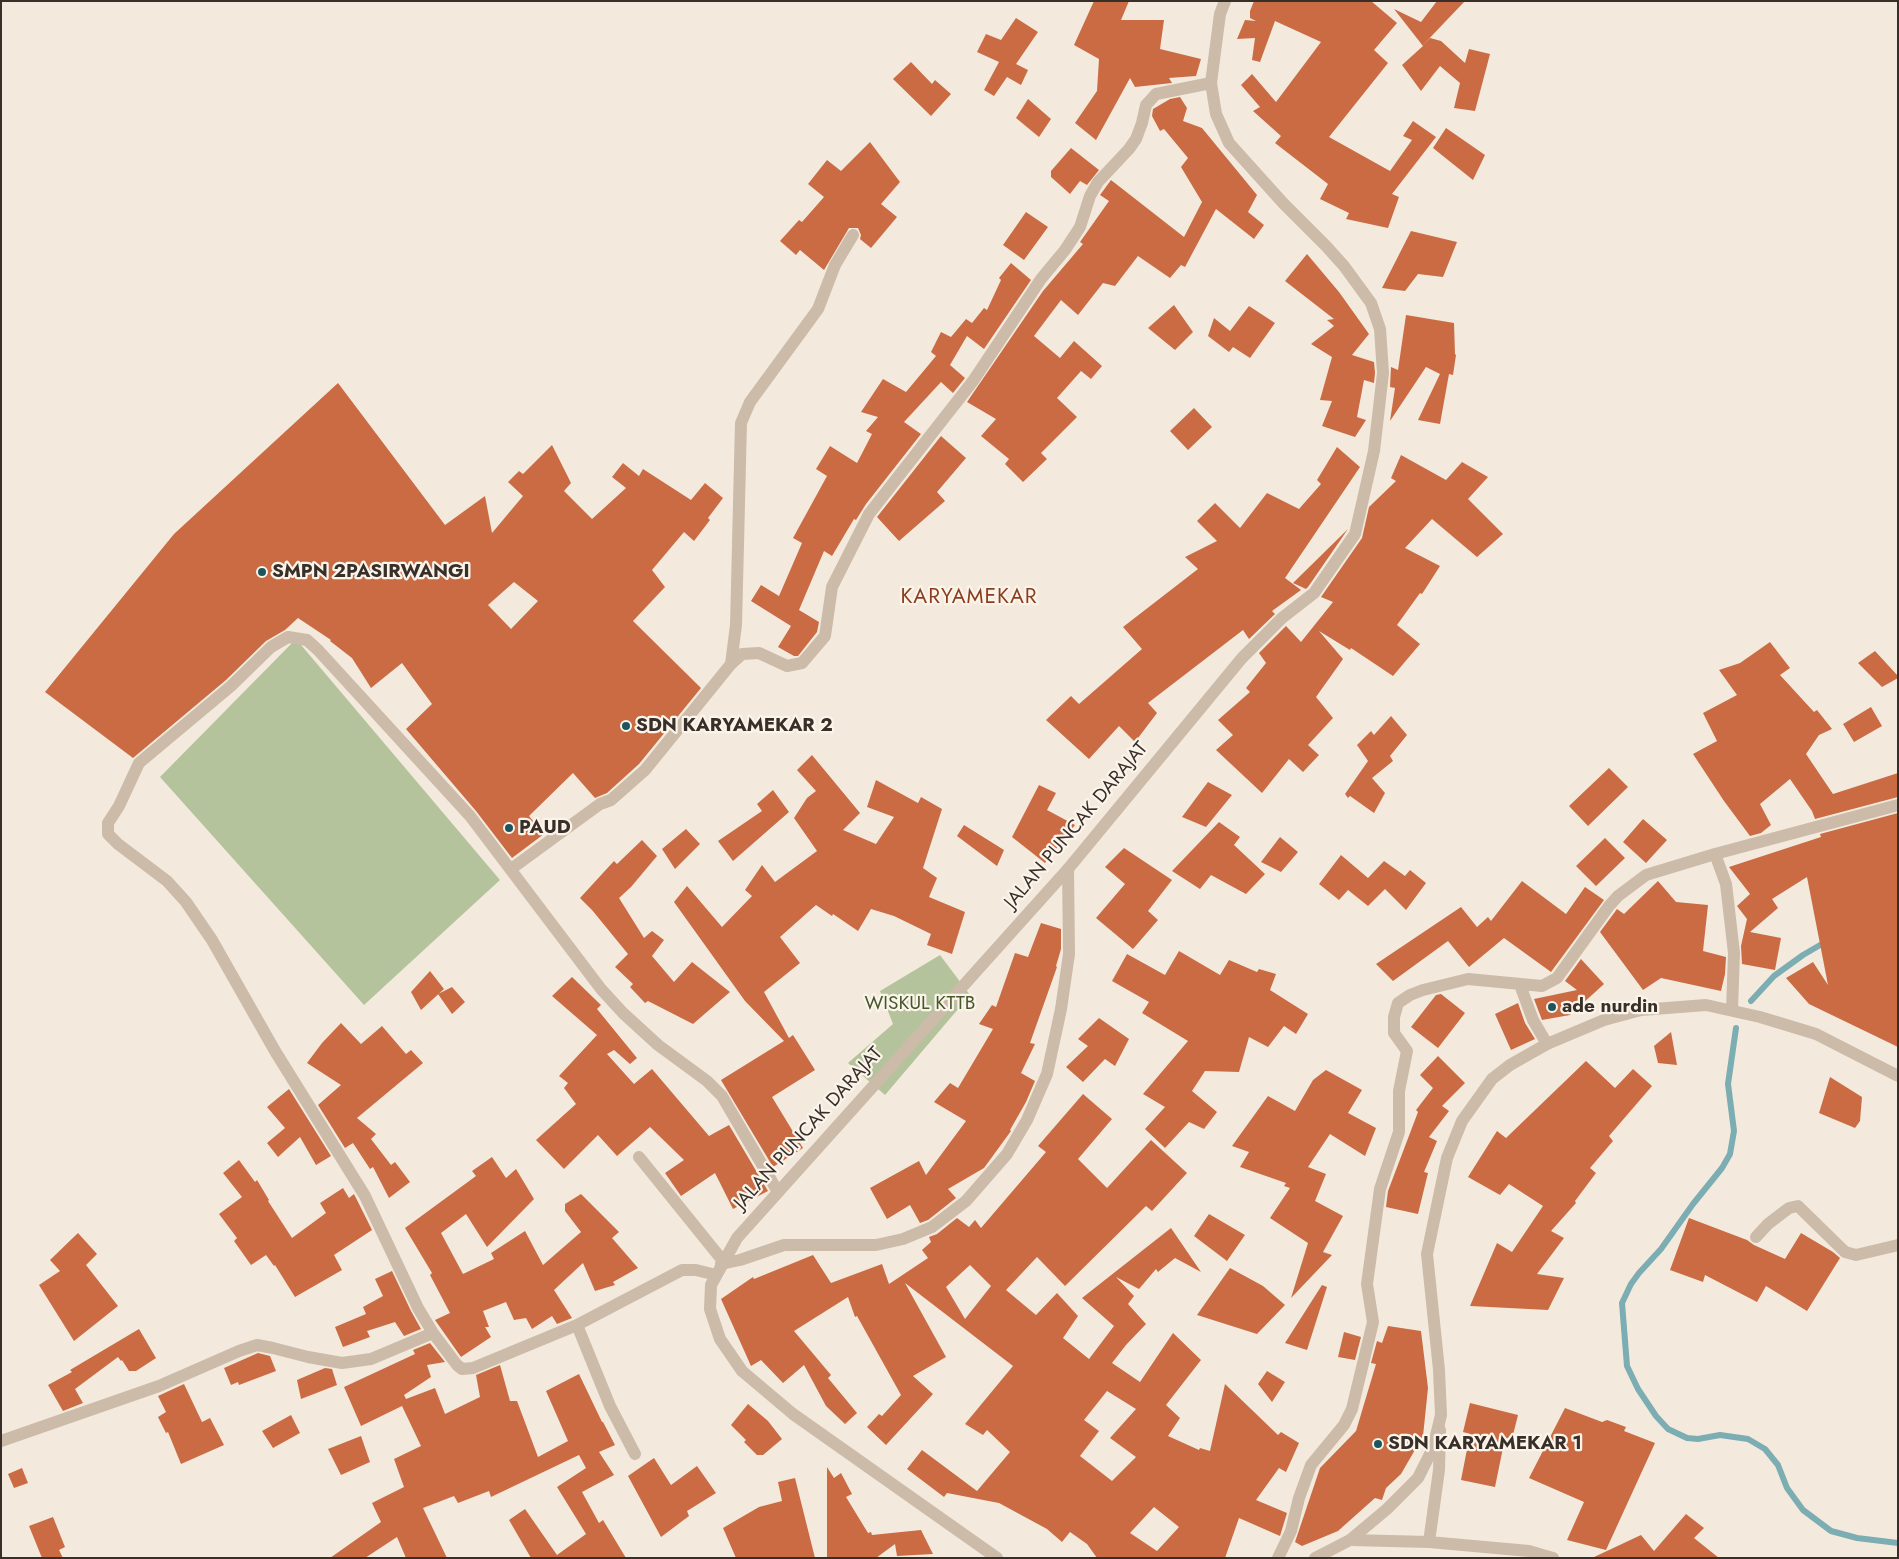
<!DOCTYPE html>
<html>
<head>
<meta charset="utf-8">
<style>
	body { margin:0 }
	#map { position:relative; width:1899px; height:1559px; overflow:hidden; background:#f3eadd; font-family:Jost,sans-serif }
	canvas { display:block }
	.frame { position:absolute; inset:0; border:2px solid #392f29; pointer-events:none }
</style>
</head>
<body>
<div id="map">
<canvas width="1899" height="1559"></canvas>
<div class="frame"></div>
</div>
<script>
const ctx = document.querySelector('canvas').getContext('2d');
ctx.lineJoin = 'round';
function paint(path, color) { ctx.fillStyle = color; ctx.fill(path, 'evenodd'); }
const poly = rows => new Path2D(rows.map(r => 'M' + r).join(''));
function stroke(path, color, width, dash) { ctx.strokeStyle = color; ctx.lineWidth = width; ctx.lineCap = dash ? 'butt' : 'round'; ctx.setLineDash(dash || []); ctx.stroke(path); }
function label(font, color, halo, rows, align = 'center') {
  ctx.font = font + ' Jost,sans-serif'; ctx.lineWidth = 4.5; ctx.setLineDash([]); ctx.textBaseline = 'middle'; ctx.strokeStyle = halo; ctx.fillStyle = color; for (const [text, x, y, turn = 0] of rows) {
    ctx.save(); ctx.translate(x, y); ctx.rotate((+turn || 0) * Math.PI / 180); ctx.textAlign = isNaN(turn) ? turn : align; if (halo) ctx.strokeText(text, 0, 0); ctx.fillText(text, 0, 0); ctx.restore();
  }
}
paint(poly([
	[296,639,500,880,364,1005,160,777],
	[940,955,970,995,885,1095,848,1063,893,1024,880,991]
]), '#b4c39c');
stroke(poly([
	[1751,1001,1774,976,1803,955,1827,941],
	[1736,1028,1728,1084,1734,1131,1730,1154,1722,1168,1693,1204,1661,1249,1639,1273,1631,1284,1622,1303,1627,1366,1638,1389,1656,1416,1668,1429,1687,1438,1698,1439,1720,1435,1748,1439,1765,1449,1778,1465,1787,1488,1803,1510,1831,1531,1857,1538,1898,1543]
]), '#7badb2', 6);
paint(poly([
	[1094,1,1129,1,1121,20,1164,20,1160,49,1201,59,1196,76,1169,78,1172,83,1135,87,1130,78,1096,140,1075,123,1097,91,1099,59,1074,45],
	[1254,1,1371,1,1397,23,1374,50,1388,63,1329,137,1390,171,1412,140,1403,136,1413,121,1436,137,1392,194,1399,197,1388,228,1346,219,1349,213,1320,199,1328,184,1275,143,1281,136,1253,111,1260,107,1241,85,1252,74,1276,102,1321,42,1275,21,1260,62,1252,60,1255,38,1237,39,1245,20,1256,21,1250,18,1250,11],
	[1437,1,1465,1,1423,45,1430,38,1441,41,1465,63,1469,49,1490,54,1475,111,1454,108,1460,83,1440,66,1421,91,1402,65,1423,46,1394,9,1421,22],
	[1016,18,1038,32,1016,64,1028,70,1021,85,1007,77,994,96,984,90,999,62,977,52,986,34,1001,40],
	[911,62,932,84,935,80,951,94,931,116,893,79],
	[1180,97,1187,108,1183,121,1202,128,1257,195,1248,212,1264,225,1254,239,1216,209,1185,267,1181,265,1170,278,1138,256,1115,286,1103,283,1078,315,1061,300,1034,336,1060,358,1074,341,1102,366,1091,379,1081,371,1057,398,1077,417,1041,453,1047,459,1023,482,1005,464,1009,459,981,436,996,419,967,402,1043,291,1083,244,1080,242,1109,201,1100,195,1111,180,1184,237,1202,202,1181,167,1188,158,1164,129,1160,131,1152,116,1153,109,1170,99],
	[1028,99,1051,119,1039,137,1016,118],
	[1446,128,1485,155,1473,180,1433,148],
	[870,142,900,182,881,204,897,217,871,248,860,239,861,235,858,228,849,228,824,270,800,250,796,255,780,241,799,220,802,222,824,197,808,184,827,160,841,171],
	[1071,148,1099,170,1087,185,1080,181,1070,194,1051,177,1051,171],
	[1026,212,1048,227,1024,260,1003,245],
	[1411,231,1457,242,1443,277,1418,274,1405,291,1382,288],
	[1307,254,1339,292,1369,334,1352,355,1374,362,1375,373,1374,383,1364,380,1357,417,1366,420,1355,437,1322,426,1332,401,1320,400,1332,357,1311,344,1334,326,1327,320,1334,319,1285,281],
	[1011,263,1031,280,984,349,967,336,950,365,965,378,953,393,941,382,904,422,921,434,866,504,856,520,854,519,832,556,824,551,799,610,819,622,817,632,798,656,794,656,778,647,791,626,751,601,761,585,779,596,802,543,793,538,827,476,816,469,830,446,857,463,872,434,866,431,878,417,861,412,883,379,906,392,936,356,931,352,941,332,951,337,966,319,972,323,984,308,987,310,1001,280,999,278],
	[1174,305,1193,332,1175,350,1148,328],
	[1249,306,1275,323,1250,358,1233,347,1229,352,1208,336,1214,318,1230,331],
	[1406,315,1454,323,1455,354,1456,355,1453,375,1449,374,1440,424,1418,420,1440,374,1426,367,1390,421,1395,388,1390,387,1391,367,1398,370],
	[338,383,445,525,485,496,492,533,523,496,508,482,519,471,523,474,552,445,571,483,564,491,592,519,626,488,612,477,623,463,639,476,643,469,691,500,705,483,723,498,708,518,710,520,694,541,684,532,652,570,665,587,633,621,701,688,639,764,607,793,595,798,573,773,529,816,544,834,512,858,476,811,406,729,432,704,402,663,371,688,352,658,330,641,331,640,298,618,285,630,266,641,226,680,133,758,45,692,174,534],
	[514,582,538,601,511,629,488,605],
	[1194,408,1212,427,1188,450,1170,431],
	[941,436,966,458,937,492,945,501,899,541,877,517],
	[1337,447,1360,467,1285,578,1301,590,1272,611,1275,614,1249,639,1243,630,1148,703,1157,713,1135,742,1119,726,1089,759,1046,720,1071,696,1079,704,1142,649,1123,627,1198,569,1185,557,1217,541,1197,521,1215,503,1240,528,1267,493,1299,509,1321,484,1317,480],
	[1401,455,1446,480,1462,462,1488,477,1468,499,1503,534,1477,557,1432,519,1405,548,1440,566,1422,594,1420,593,1397,625,1420,644,1393,676,1351,648,1350,650,1319,631,1343,659,1316,697,1333,718,1308,745,1319,755,1303,772,1289,759,1262,793,1216,750,1233,735,1218,720,1250,692,1246,688,1266,663,1259,653,1286,626,1301,642,1333,602,1321,597,1362,538,1369,507,1396,481,1391,478],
	[1348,529,1308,587,1306,589,1293,583],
	[1770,642,1790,668,1780,675,1814,712,1817,710,1832,729,1819,735,1806,754,1833,794,1898,773,1898,797,1815,819,1812,811,1790,779,1760,804,1771,825,1761,833,1750,836,1724,801,1693,754,1717,741,1703,713,1737,695,1719,670,1740,663],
	[1875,651,1898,676,1898,678,1882,687,1858,663],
	[1871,707,1882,726,1854,742,1843,724],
	[1391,716,1407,735,1390,756,1393,761,1372,778,1385,793,1374,813,1350,796,1348,798,1345,794,1368,761,1357,745,1371,731,1374,735],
	[812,755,860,813,843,830,876,844,894,817,867,807,876,780,918,803,921,797,942,809,923,868,937,878,929,897,965,912,952,954,927,945,931,934,894,916,871,909,858,931,833,914,832,916,816,905,780,937,800,963,764,992,789,1038,793,1035,815,1070,772,1097,803,1148,773,1167,721,1080,784,1041,745,1001,674,902,687,886,722,927,752,896,745,890,762,865,775,882,817,851,794,818,807,798,816,791,797,770],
	[1609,768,1628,787,1588,826,1569,806],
	[1208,782,1232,795,1206,827,1182,817],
	[1039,785,1056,793,1047,810,1075,825,1045,863,1012,837],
	[773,790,789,812,733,861,718,841,762,811,757,804],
	[1898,813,1898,1047,1809,1004,1786,978,1813,962,1828,985,1807,877,1772,899,1778,908,1750,932,1781,938,1775,970,1742,964,1741,946,1747,919,1737,906,1750,894,1729,867,1821,837,1820,834],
	[1643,819,1667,840,1646,863,1623,842],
	[1219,822,1240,837,1234,845,1265,874,1246,894,1211,875,1200,889,1172,871],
	[964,825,1004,850,997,866,957,836],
	[686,829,700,844,675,869,662,849],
	[1280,837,1298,852,1281,872,1261,862],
	[1605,838,1625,858,1596,886,1576,866],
	[642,840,657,856,631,887,619,898,644,938,652,931,664,940,652,956,674,982,692,962,730,992,693,1024,648,1001,645,1003,630,987,633,984,615,967,628,954,592,910,580,898,614,861,617,864],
	[1124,848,1172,880,1148,911,1158,920,1133,949,1096,918,1125,884,1105,867],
	[1341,855,1368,878,1384,861,1405,876,1410,870,1426,883,1406,910,1385,889,1368,906,1348,890,1339,900,1319,884],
	[1522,881,1566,914,1585,887,1604,900,1551,972,1504,938,1469,967,1448,941,1393,981,1376,964,1461,907,1477,927,1488,917,1491,921],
	[1658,881,1676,902,1708,905,1703,951,1726,957,1725,974,1721,991,1661,978,1643,990,1600,932,1617,909,1624,914],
	[1041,923,1061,929,1061,949,1056,966,1057,967,1030,1043,1035,1044,1021,1073,1035,1081,1026,1102,1010,1130,1011,1131,984,1168,948,1189,956,1198,928,1220,920,1223,910,1205,887,1219,870,1188,919,1161,926,1175,966,1121,934,1102,950,1083,958,1088,993,1029,979,1024,992,1005,996,1007,1015,953,1028,957],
	[1179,951,1220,975,1229,960,1257,972,1259,969,1276,974,1270,990,1308,1014,1296,1034,1284,1026,1268,1047,1249,1037,1239,1072,1205,1071,1192,1091,1217,1112,1204,1129,1189,1122,1165,1148,1145,1129,1165,1107,1143,1094,1188,1041,1142,1013,1149,1002,1112,981,1127,954,1165,975],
	[1581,959,1604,984,1570,1015,1542,1020,1534,999,1577,990,1565,981],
	[430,971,444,989,421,1010,411,992],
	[572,977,601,1005,597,1009,637,1058,630,1064,614,1050,607,1054,634,1084,652,1069,709,1136,729,1125,768,1191,733,1209,715,1173,681,1196,665,1173,684,1160,650,1127,617,1156,598,1135,564,1169,536,1140,576,1104,564,1088,568,1083,559,1076,597,1035,552,996],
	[452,987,465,1002,452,1014,438,994],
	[1441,994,1465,1013,1438,1048,1411,1027,1436,995],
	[1518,1003,1525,1023,1535,1039,1511,1050,1495,1014],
	[1099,1018,1129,1039,1115,1066,1105,1059,1083,1082,1066,1067,1088,1046,1078,1039],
	[341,1023,361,1044,382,1026,406,1054,411,1050,423,1063,357,1118,376,1134,371,1139,391,1165,395,1162,410,1182,389,1198,373,1167,370,1169,353,1143,345,1148,318,1105,341,1085,307,1063,322,1043],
	[1671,1032,1677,1065,1658,1063,1654,1046],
	[1438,1056,1465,1083,1442,1106,1449,1111,1429,1137,1437,1141,1424,1172,1428,1173,1418,1214,1386,1207,1388,1191,1418,1112,1416,1110,1433,1088,1420,1075],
	[1586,1061,1615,1088,1633,1069,1652,1086,1609,1136,1613,1141,1590,1168,1596,1173,1575,1201,1576,1203,1551,1231,1564,1238,1537,1274,1564,1278,1548,1310,1470,1306,1497,1243,1512,1252,1543,1206,1509,1184,1500,1195,1468,1177,1497,1131,1506,1138],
	[1326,1070,1362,1090,1348,1113,1376,1128,1365,1156,1330,1134,1308,1167,1326,1174,1315,1201,1343,1216,1323,1252,1332,1255,1291,1298,1308,1243,1270,1218,1290,1188,1284,1186,1286,1183,1240,1167,1249,1152,1232,1146,1268,1096,1295,1111,1313,1080],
	[1830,1077,1862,1097,1860,1121,1855,1128,1819,1113],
	[289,1089,331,1156,316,1165,300,1137,278,1157,267,1143,285,1128,267,1107],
	[1083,1094,1112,1119,1078,1159,1107,1188,1151,1140,1187,1173,1152,1211,1146,1206,1065,1286,1037,1257,1006,1290,1036,1315,1057,1293,1078,1316,1063,1338,1089,1359,1114,1326,1082,1298,1171,1228,1201,1272,1175,1258,1158,1272,1156,1269,1139,1289,1116,1277,1134,1296,1128,1304,1146,1324,1126,1345,1112,1363,1140,1382,1173,1333,1201,1360,1166,1405,1180,1418,1168,1436,1199,1450,1200,1448,1210,1451,1225,1384,1278,1435,1281,1432,1299,1443,1286,1472,1279,1468,1256,1500,1287,1513,1280,1536,1239,1518,1225,1558,1097,1558,1087,1544,1070,1532,1062,1542,1047,1529,999,1503,947,1493,944,1497,907,1469,922,1450,977,1491,1010,1452,987,1430,983,1435,965,1424,1013,1366,905,1283,946,1357,913,1376,933,1394,886,1445,867,1427,879,1414,882,1416,901,1395,857,1316,855,1317,848,1297,794,1331,831,1375,828,1378,857,1413,845,1424,826,1406,804,1365,783,1383,761,1360,751,1366,721,1299,753,1277,754,1279,813,1255,831,1283,882,1264,889,1284,928,1258,922,1250,931,1242,929,1237,937,1234,957,1218,969,1227,975,1220,981,1228,1046,1152,1038,1146],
	[970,1265,991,1286,965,1319,946,1287],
	[1107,1391,1136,1409,1110,1438,1136,1457,1112,1481,1080,1456,1099,1431,1084,1420],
	[1154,1507,1179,1527,1157,1551,1130,1533],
	[492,1157,506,1178,516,1169,534,1199,487,1247,466,1214,441,1233,463,1274,494,1259,491,1253,525,1231,543,1265,581,1232,565,1211,565,1204,581,1194,619,1232,612,1238,638,1268,613,1282,615,1285,595,1291,583,1263,554,1290,572,1318,557,1324,552,1316,532,1329,526,1318,514,1320,506,1302,483,1311,489,1327,485,1327,491,1337,461,1357,435,1320,450,1313,430,1275,432,1273,405,1228,476,1176,472,1171],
	[239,1160,255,1182,257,1180,269,1200,268,1201,292,1238,326,1213,320,1203,343,1188,349,1198,354,1194,372,1230,334,1255,342,1270,295,1297,275,1265,274,1266,266,1255,251,1265,234,1241,237,1238,219,1214,242,1197,223,1173],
	[1209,1214,1245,1235,1227,1261,1194,1236],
	[1689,1218,1747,1240,1754,1245,1785,1259,1801,1233,1833,1252,1840,1258,1807,1311,1766,1286,1757,1302,1705,1275,1703,1282,1670,1270],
	[78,1233,97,1254,86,1265,118,1306,74,1341,39,1285,60,1271,50,1260],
	[1230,1268,1263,1286,1285,1305,1257,1334,1197,1315],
	[392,1271,411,1311,421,1329,404,1336,395,1322,367,1331,370,1337,343,1347,335,1327,366,1314,363,1307,383,1296,375,1279],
	[1322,1285,1327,1287,1307,1350,1285,1343],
	[1388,1326,1421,1331,1428,1388,1423,1436,1401,1474,1386,1488,1382,1500,1375,1498,1338,1531,1302,1546,1295,1542,1320,1468,1356,1431,1376,1364,1371,1363,1377,1341,1382,1343],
	[139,1329,156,1358,136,1371,129,1371,122,1360,121,1361,118,1357,75,1389,83,1403,63,1411,48,1385,72,1372,70,1370],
	[1344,1332,1361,1337,1355,1360,1338,1357],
	[430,1343,445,1362,427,1365,431,1377,404,1395,406,1399,435,1388,445,1414,480,1397,476,1375,500,1365,510,1401,517,1401,538,1457,568,1441,546,1391,579,1374,602,1422,603,1422,615,1445,599,1452,614,1475,582,1492,599,1523,603,1520,626,1558,531,1558,509,1520,525,1509,557,1555,586,1534,557,1487,586,1468,579,1455,491,1497,489,1491,458,1503,454,1496,423,1508,447,1558,406,1558,397,1537,365,1558,330,1558,381,1522,372,1503,404,1487,394,1459,421,1446,402,1406,361,1426,344,1387,415,1354,413,1350],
	[258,1353,270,1356,276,1371,239,1385,238,1382,231,1385,224,1368],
	[325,1368,332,1369,337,1385,301,1399,297,1380],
	[1267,1371,1285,1382,1272,1402,1258,1384],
	[184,1384,202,1422,210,1418,224,1445,181,1464,168,1432,166,1433,158,1417,166,1412,158,1396],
	[1470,1403,1518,1415,1512,1439,1505,1438,1495,1487,1461,1480,1470,1434,1463,1432],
	[748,1404,768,1421,782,1439,763,1455,757,1455,744,1442,746,1440,731,1425],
	[1565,1408,1602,1422,1607,1420,1626,1427,1624,1431,1655,1443,1606,1550,1567,1540,1584,1502,1529,1478],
	[291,1415,300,1433,273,1448,262,1431],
	[361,1436,370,1462,341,1475,328,1449],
	[654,1458,671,1485,697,1466,716,1493,687,1511,689,1516,661,1537,628,1476],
	[827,1467,834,1478,841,1473,852,1494,846,1497,868,1533,871,1532,872,1535,921,1530,933,1554,897,1556,895,1544,876,1558,827,1558],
	[22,1468,28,1483,14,1488,8,1474],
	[795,1478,815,1558,736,1558,723,1528,759,1507,782,1501,778,1482],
	[1686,1514,1704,1528,1694,1538,1719,1558,1592,1558,1641,1535,1654,1551],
	[53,1517,65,1547,59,1550,63,1558,42,1558,29,1526]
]), '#ca6b44');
stroke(poly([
	[731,664,742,654,759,653,787,666,802,663,825,636,832,587,869,514,973,381,1041,279,1065,250,1080,227,1090,196,1098,182,1129,149,1136,139,1142,123,1146,105,1156,94,1211,83],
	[1715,854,1726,884,1734,953,1732,1010],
	[511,869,600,804,611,800,645,770,731,664,736,625,741,423,750,402,818,309,835,265,853,235],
	[1520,985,1533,1020,1547,1044],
	[639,1157,723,1261],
	[1756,1237,1768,1224,1789,1208,1798,1206,1845,1252,1856,1255,1898,1245],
	[721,1264,740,1260,784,1245,876,1245,903,1239,932,1227,966,1201,1007,1154,1027,1120,1047,1074,1061,1009,1069,954,1068,869],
	[716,1275,696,1270,682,1270,577,1325,473,1368,462,1369,457,1365,433,1333,418,1308,365,1196,275,1051,212,940,186,902,167,881,118,844,108,834,108,823,119,806,139,763,231,686,271,647,288,637,307,640,318,650,470,816,601,989,623,1013,658,1045,707,1081,722,1096,778,1192],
	[577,1325,610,1406,635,1454],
	[1,1441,159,1386,239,1351,257,1345,273,1348,308,1357,342,1363,371,1359,433,1333],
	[1350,1540,1429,1542,1529,1551,1553,1558],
	[1429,1542,1439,1470,1440,1430],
	[1278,1558,1291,1531,1299,1498,1311,1465,1344,1425,1352,1409,1373,1322,1367,1284,1380,1189,1399,1132,1399,1091,1407,1051,1394,1033,1394,1017,1398,1003,1410,995,1423,990,1468,979,1542,986,1557,978,1609,906,1618,896,1646,875,1715,854,1898,805]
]), '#ccbba9', 12);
stroke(poly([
	[997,1558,793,1414,742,1371,720,1339,710,1309,711,1285,737,1238,1068,869,1242,658,1282,618,1314,593,1355,534,1374,451,1383,373,1380,329,1371,303,1344,266,1326,246,1283,203,1229,143,1216,114,1211,83,1220,14,1225,1],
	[1315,1558,1350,1540,1387,1509,1418,1478,1433,1448,1441,1415,1439,1370,1427,1254,1447,1158,1462,1121,1492,1079,1510,1065,1547,1044,1604,1020,1641,1010,1706,1005,1760,1017,1816,1034,1898,1076]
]), '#ccbba9', 12);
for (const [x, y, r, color] of [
	[262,572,5,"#1c555d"],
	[626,726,5,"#1c555d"],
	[509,828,5,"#1c555d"],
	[1552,1007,5,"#1c555d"],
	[1378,1444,5,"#1c555d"]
]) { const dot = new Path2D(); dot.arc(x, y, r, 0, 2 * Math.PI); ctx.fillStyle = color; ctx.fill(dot); stroke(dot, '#fbf4ea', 2); }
label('bold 19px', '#392f29', '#fbf4ea', [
	["SMPN 2PASIRWANGI",272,572],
	["SDN KARYAMEKAR 2",636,726],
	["PAUD",519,828],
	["ade nurdin",1562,1007],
	["SDN KARYAMEKAR 1",1388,1444]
], 'left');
label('19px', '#392f29', '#fbf4ea', [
	["JALAN PUNCAK DARAJAT",1077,826,-50],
	["JALAN PUNCAK DARAJAT",809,1129,-48]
]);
label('19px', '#46582b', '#fbf4ea', [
	["WISKUL KTTB",920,1004]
]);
ctx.letterSpacing = '1px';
label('21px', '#8b3e1e', '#fbf4ea', [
	["KARYAMEKAR",969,598]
]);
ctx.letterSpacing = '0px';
</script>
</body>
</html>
